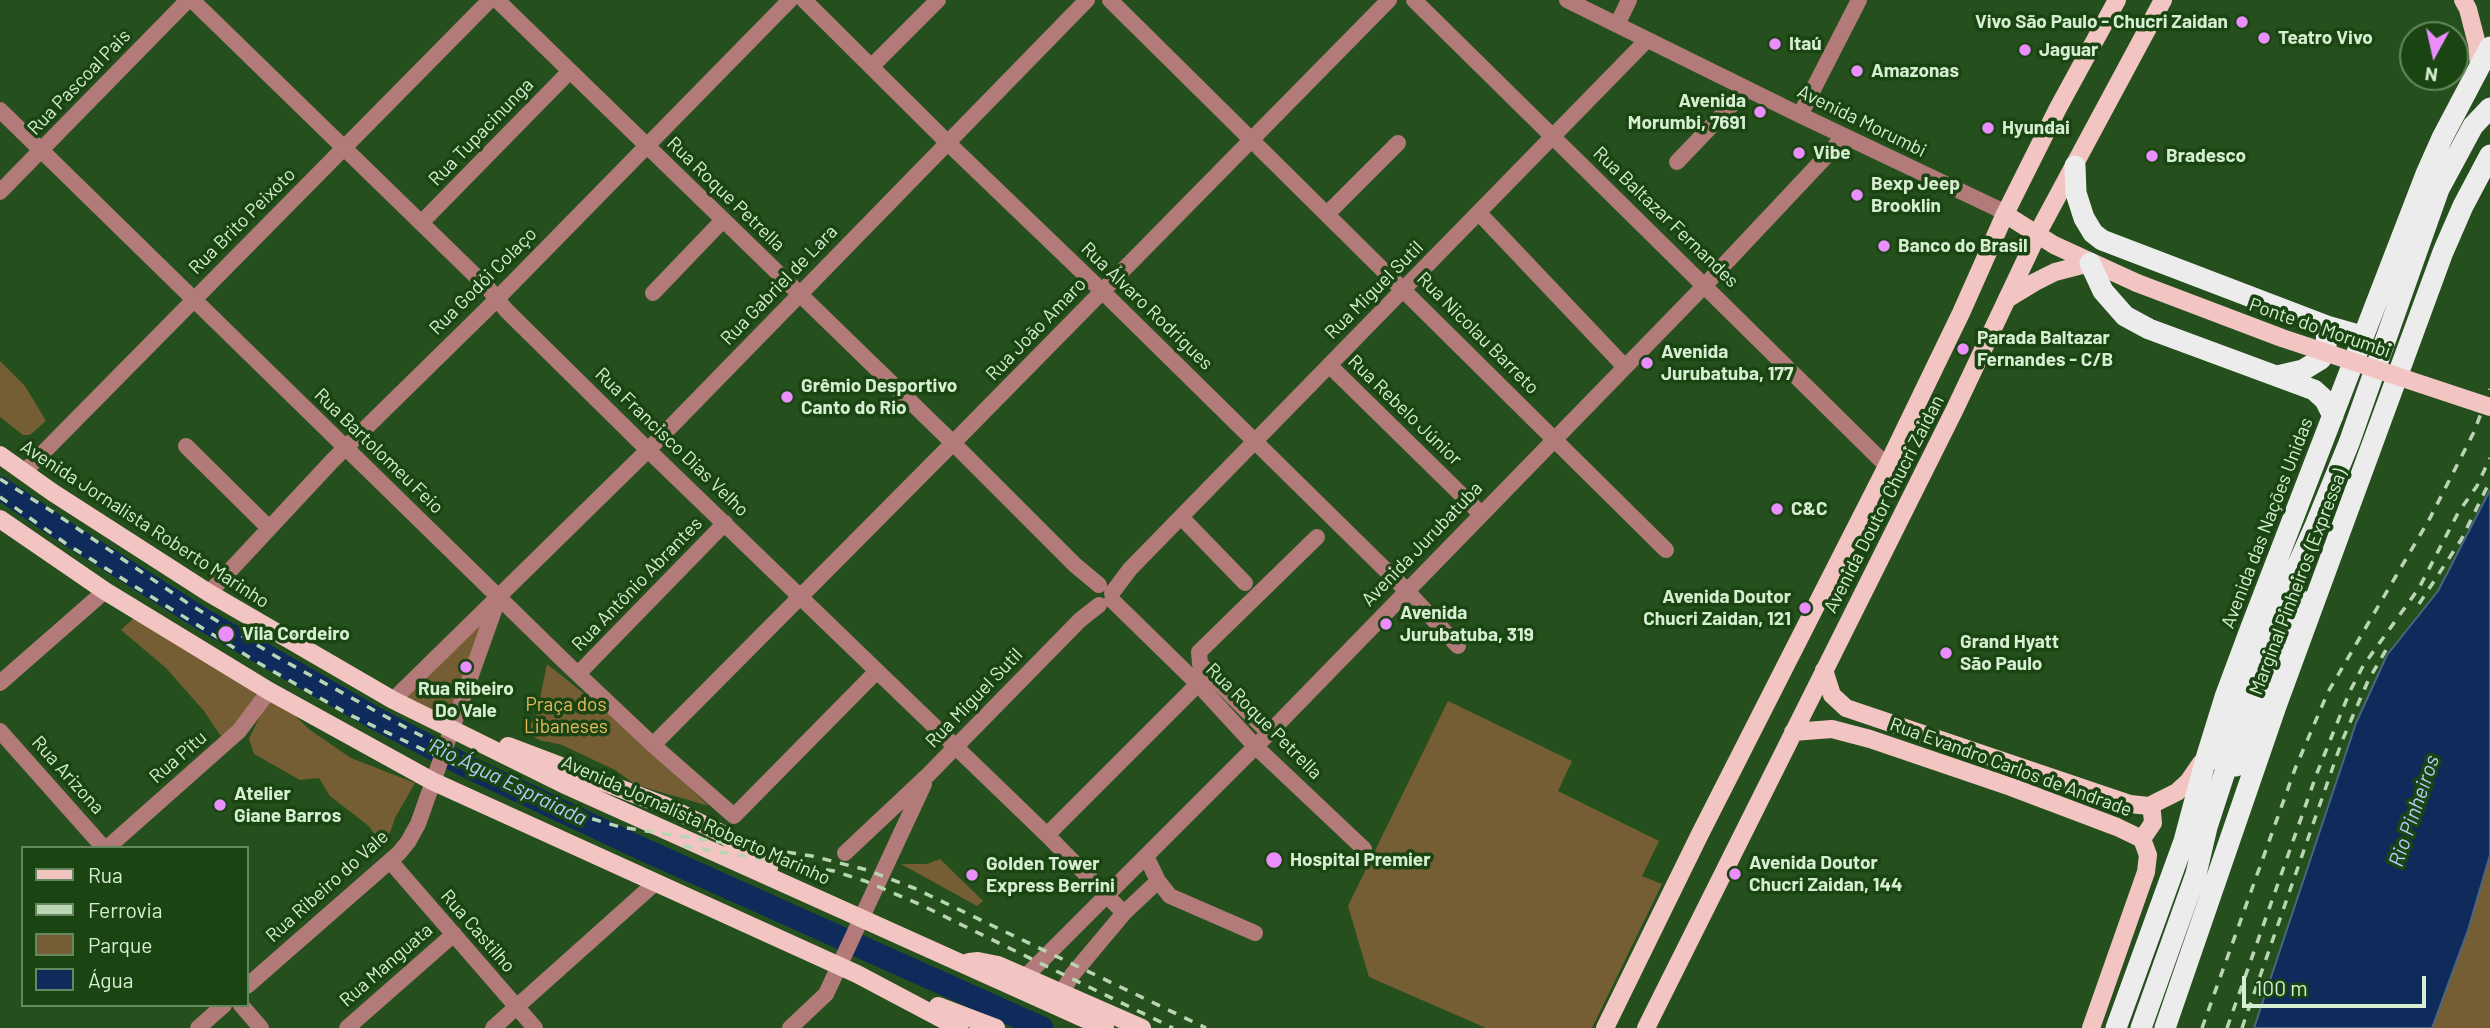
<!DOCTYPE html>
<html>
<head>
<meta charset="utf-8">
<style>
	body { margin:0 }
	#map { position:relative; width:2490px; height:1028px; overflow:hidden; background:#25501d; font-family:Barlow,sans-serif }
	canvas { display:block }
	.legend { position:absolute; left:21px; top:846px; width:228px; height:161px; box-sizing:border-box; background:#1a4512; border:2px solid #65895e; margin:0; padding:9px 12px; list-style:none; font-size:21px; color:#d6eed1 }
	.legend li { display:flex; align-items:center; gap:14px; height:35px }
	.legend b { width:35px; border:2px solid #65895e }
	.north { position:absolute; left:2399px; top:21px; width:70px; height:70px; box-sizing:border-box; background:#1a4512; border:2px solid #65895e; border-radius:50%; rotate:188deg; font-size:19px; font-weight:700; line-height:28px; text-align:center; color:#d6eed1 }
	.north::after { content:''; display:block; margin:auto; width:24px; height:32px; background:#ea8dfd; clip-path:polygon(50% 0,100% 100%,50% 72%,0 100%) }
	.scale { position:absolute; left:2242px; top:976px; width:184px; height:32px; box-sizing:border-box; border:4px solid #d6eed1; border-top:0; padding-left:9px; font-size:21px; line-height:24px; white-space:nowrap; color:#d6eed1; -webkit-text-stroke:5px #1a4512; paint-order:stroke }
</style>
</head>
<body>
<div id="map">
<canvas width="2490" height="1028"></canvas>
<ul class="legend">
<li><b style="height:9px;background:#f2c4c2"></b>Rua</li>
<li><b style="height:9px;background:#b9d5b4"></b>Ferrovia</li>
<li><b style="height:19px;background:#755e34"></b>Parque</li>
<li><b style="height:19px;background:#0f2b5b"></b>Água</li>
</ul>
<div class="north">N</div>
<div class="scale">100 m</div>
</div>
<script>
const ctx = document.querySelector('canvas').getContext('2d');
ctx.lineJoin = 'round';
function paint(path, color) { ctx.fillStyle = color; ctx.fill(path, 'evenodd'); }
const poly = rows => new Path2D(rows.map(r => 'M' + r).join(''));
function stroke(path, color, width, dash) { ctx.strokeStyle = color; ctx.lineWidth = width; ctx.lineCap = dash ? 'butt' : 'round'; ctx.setLineDash(dash || []); ctx.stroke(path); }
function label(font, color, halo, rows, align = 'center') {
  ctx.font = font + ' Barlow,sans-serif'; ctx.lineWidth = 7; ctx.setLineDash([]); ctx.textBaseline = 'middle'; ctx.strokeStyle = halo; ctx.fillStyle = color; for (const [text, x, y, turn = 0] of rows) {
    ctx.save(); ctx.translate(x, y); ctx.rotate((+turn || 0) * Math.PI / 180); ctx.textAlign = isNaN(turn) ? turn : align; if (halo) ctx.strokeText(text, 0, 0); ctx.fillText(text, 0, 0); ctx.restore();
  }
}
paint(poly([
	[0,361,25,386,46,421,30,435,23,435,0,417],
	[497,601,451,728,396,700],
	[138,614,261,697,227,737,220,735,204,711,165,667,121,630],
	[547,664,611,715,709,806,636,785,615,770,562,745,539,740,527,732,537,713],
	[271,693,310,730,351,758,415,783,395,818,390,833,378,842,370,827,330,796,319,778,300,780,254,754,249,739],
	[1448,701,1572,761,1558,791,1659,841,1642,876,1662,884,1592,1028,1486,1028,1369,977,1348,906],
	[2490,855,2490,1028,2432,1028,2468,930],
	[940,859,983,901,977,906,901,864,927,864]
]), '#755e34');
const water = poly([
	[2490,490,2490,855,2468,930,2432,1028,2254,1028,2356,723,2387,655,2438,591,2490,490]
]);
paint(water, '#0f2b5b');
stroke(water, '#4b667e', 2);
stroke(poly([
	[0,488,68,534,204,620,373,717,468,767,638,847,1042,1028]
]), '#0f2b5b', 23);
stroke(poly([
	[192,0,488,288,506,310,648,450,1047,835,1124,913],
	[497,0,953,443,1075,565,1099,585],
	[804,0,948,143,1102,291,1406,590,1458,646],
	[1110,0,1666,550],
	[1414,0,1887,466],
	[1567,0,1800,115,1996,208,2005,214],
	[1617,25,1629,0],
	[872,66,938,0],
	[0,110,564,661,653,745,734,816,876,672],
	[1800,115,1859,0],
	[1677,162,1747,89],
	[0,192,188,0],
	[1479,213,1625,367],
	[1327,214,1398,143],
	[421,223,570,71],
	[653,293,723,220],
	[1329,365,1481,514],
	[186,446,269,528],
	[24,472,490,0],
	[1181,517,1245,583],
	[209,593,333,460,485,311,790,0],
	[1112,593,1130,569,1647,40],
	[1112,600,1198,684,1256,747,1364,849],
	[578,674,725,523],
	[0,683,105,591],
	[393,700,648,450,1087,0],
	[0,731,104,848],
	[1269,733,1200,664,1199,652,1317,537],
	[653,745,953,443,1389,0],
	[1047,835,1198,684],
	[107,848,239,731,269,691],
	[845,853,928,775,1080,620,1099,605],
	[1146,856,1158,881,1170,896,1255,933],
	[390,861,535,1028],
	[1026,976,1269,733,1705,285,1832,150,1843,136],
	[247,986,399,853,408,842,418,824,497,602],
	[1062,992,1072,975,1124,913,1158,881],
	[241,1005,261,1028],
	[198,1028,224,1005],
	[347,1028,454,934],
	[493,1028,654,884],
	[790,1028,826,994,924,784]
]), '#b27b79', 16);
stroke(poly([
	[2463,0,2468,9,2477,44,2479,66],
	[2005,214,2054,245,2137,283],
	[2007,299,2035,282,2055,272,2090,263],
	[0,455,52,492,209,593,393,700,563,784,1105,1028],
	[0,519,105,591,269,691,432,781,857,974,959,1028],
	[1824,670,1832,695,1846,708,2130,804,2149,806,2177,792,2188,782,2201,763],
	[1793,732,1832,729,1870,739,2011,787,2117,827,2142,839,2148,855,2146,872,2091,1028],
	[508,746,666,806,721,833,769,868],
	[2142,839,2153,823,2152,812,2149,806],
	[969,962,978,961,998,965,1142,1028],
	[938,1006,996,1028],
	[1605,1028,1700,834,1887,466,1961,313,2005,214,2058,108,2117,0],
	[1646,1028,1955,409,2042,225,2163,0]
]), '#f2c4c2', 18);
stroke(poly([
	[2075,166,2076,193,2084,218,2093,233,2102,240,2327,326,2362,336],
	[2090,263,2103,291,2125,316,2149,329,2314,390,2325,400,2333,416],
	[2277,376,2303,370,2321,359,2326,348,2327,326],
	[2219,760,2259,652,2315,526,2349,443,2439,189,2473,126,2490,108],
	[2236,766,2279,650,2302,601],
	[2116,1028,2184,841,2207,755,2225,697,2250,630,2426,174,2442,138,2490,47],
	[2141,1028,2196,874,2207,827,2233,747],
	[2165,1028,2276,706,2443,252,2463,206,2490,155]
]), '#ececec', 21);
stroke(poly([
	[0,479,53,512,189,604,277,657,412,731,576,814,620,827,812,856,867,870,914,888,1206,1028],
	[0,497,68,545,257,662,348,714,464,769],
	[2419,604,2461,540,2490,481],
	[684,846,834,871,865,881,919,904,1173,1028],
	[2202,1028,2295,769,2328,692,2430,518,2474,432,2490,389],
	[2227,1028,2317,773,2350,691,2363,666,2419,588,2458,513,2477,486,2490,458],
	[2242,1028,2342,741,2368,681,2390,643]
]), '#b9d5b4', 3.5, [9, 9]);
stroke(poly([
	[2137,283,2282,338,2490,407]
]), '#f2c4c2', 18);
for (const [x, y, r, color] of [
	[2242,22,7,"#ea8dfd"],
	[2264,38,7,"#ea8dfd"],
	[1775,44,7,"#ea8dfd"],
	[2025,50,7,"#ea8dfd"],
	[1857,71,7,"#ea8dfd"],
	[1760,112,7,"#ea8dfd"],
	[1988,128,7,"#ea8dfd"],
	[1799,153,7,"#ea8dfd"],
	[2152,156,7,"#ea8dfd"],
	[1857,195,7,"#ea8dfd"],
	[1884,246,7,"#ea8dfd"],
	[1963,349,7,"#ea8dfd"],
	[1647,363,7,"#ea8dfd"],
	[787,397,7,"#ea8dfd"],
	[1777,509,7,"#ea8dfd"],
	[1805,608,7,"#ea8dfd"],
	[1386,624,7,"#ea8dfd"],
	[226,634,9,"#ea8dfd"],
	[1946,653,7,"#ea8dfd"],
	[466,667,7,"#ea8dfd"],
	[220,805,7,"#ea8dfd"],
	[1274,860,9,"#ea8dfd"],
	[1735,874,7,"#ea8dfd"],
	[972,875,7,"#ea8dfd"]
]) { const dot = new Path2D(); dot.arc(x, y, r, 0, 2 * Math.PI); ctx.fillStyle = color; ctx.fill(dot); stroke(dot, '#1a4512', 2.5); }
label('bold 19px', '#d6eed1', '#1a4512', [
	["Vivo São Paulo - Chucri Zaidan",2228,22,"right"],
	["Teatro Vivo",2278,38],
	["Itaú",1789,44],
	["Jaguar",2039,50],
	["Amazonas",1871,71],
	["Avenida",1746,101,"right"],
	["Morumbi, 7691",1746,123,"right"],
	["Hyundai",2002,128],
	["Vibe",1813,153],
	["Bradesco",2166,156],
	["Bexp Jeep",1871,184],
	["Brooklin",1871,206],
	["Banco do Brasil",1898,246],
	["Parada Baltazar",1977,338],
	["Fernandes - C/B",1977,360],
	["Avenida",1661,352],
	["Jurubatuba, 177",1661,374],
	["Grêmio Desportivo",801,386],
	["Canto do Rio",801,408],
	["C&C",1791,509],
	["Avenida Doutor",1791,597,"right"],
	["Chucri Zaidan, 121",1791,619,"right"],
	["Avenida",1400,613],
	["Jurubatuba, 319",1400,635],
	["Vila Cordeiro",242,634],
	["Grand Hyatt",1960,642],
	["São Paulo",1960,664],
	["Rua Ribeiro",466,689,"center"],
	["Do Vale",466,711,"center"],
	["Atelier",234,794],
	["Giane Barros",234,816],
	["Hospital Premier",1290,860],
	["Avenida Doutor",1749,863],
	["Chucri Zaidan, 144",1749,885],
	["Golden Tower",986,864],
	["Express Berrini",986,886]
], 'left');
label('19px', '#d6eed1', '#1a4512', [
	["Rua Pascoal Pais",79,82,-46],
	["Avenida Morumbi",1862,121,26],
	["Rua Tupacinunga",481,132,-46],
	["Rua Roque Petrella",726,194,44],
	["Rua Baltazar Fernandes",1666,217,44],
	["Rua Brito Peixoto",242,221,-45],
	["Rua Godói Colaço",483,281,-45],
	["Rua Gabriel de Lara",779,285,-46],
	["Rua Miguel Sutil",1374,290,-45],
	["Rua Álvaro Rodrigues",1147,306,44],
	["Ponte do Morumbi",2320,328,19],
	["Rua João Amaro",1036,329,-46],
	["Rua Nicolau Barreto",1478,333,45],
	["Rua Rebelo Júnior",1405,410,44],
	["Rua Francisco Dias Velho",672,442,44],
	["Rua Bartolomeu Feio",379,451,44],
	["Avenida Doutor Chucri Zaidan",1884,504,-63],
	["Avenida das Nações Unidas",2267,523,-69],
	["Avenida Jornalista Roberto Marinho",145,524,33],
	["Avenida Jurubatuba",1422,544,-46],
	["Marginal Pinheiros (Expressa)",2298,582,-69],
	["Rua Antônio Abrantes",637,584,-46],
	["Rua Miguel Sutil",974,698,-46],
	["Rua Roque Petrella",1264,721,45],
	["Rua Pitu",178,757,-41],
	["Rua Evandro Carlos de Andrade",2011,767,20],
	["Rua Arizona",68,775,48],
	["Avenida Jornalista Roberto Marinho",696,820,24],
	["Rua Ribeiro do Vale",327,886,-42],
	["Rua Castilho",478,931,49],
	["Rua Manguata",386,965,-41]
]);
label('19px', '#ecba5e', '#1a4512', [
	["Praça dos",566,705],
	["Libaneses",566,727]
]);
label('italic 21px', '#b0cdfd', '#1a4512', [
	["Rio Água Espraiada",508,782,26],
	["Rio Pinheiros",2414,811,-71]
]);
</script>
</body>
</html>
